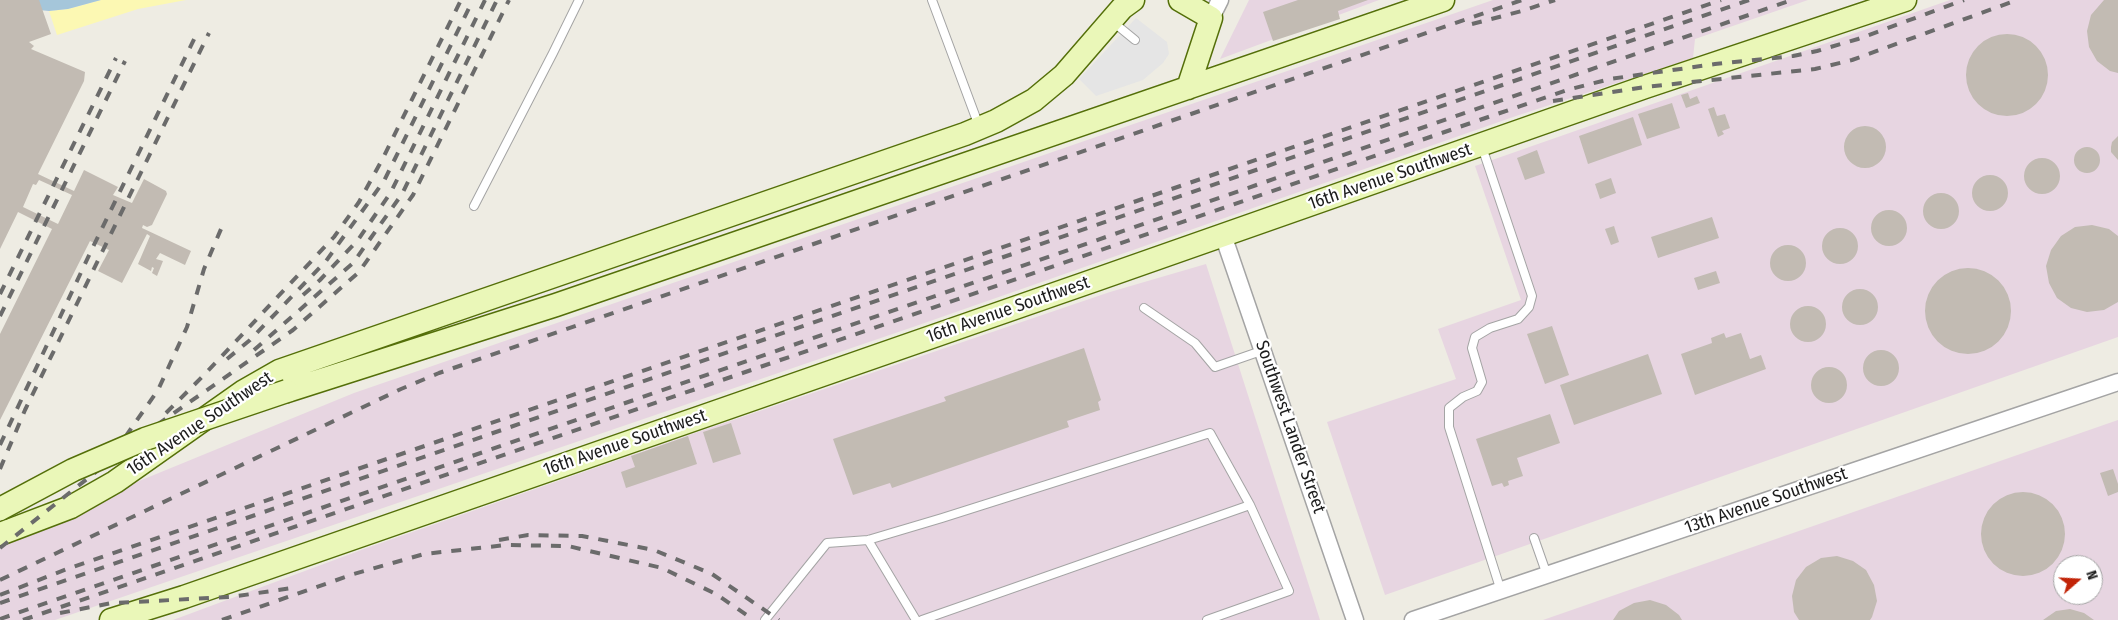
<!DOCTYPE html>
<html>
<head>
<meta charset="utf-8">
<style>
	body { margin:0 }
	#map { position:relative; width:2118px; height:620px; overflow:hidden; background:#eeece3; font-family:"Fira Sans Condensed",sans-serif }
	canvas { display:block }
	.north { position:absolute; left:2053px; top:555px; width:50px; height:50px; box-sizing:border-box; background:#fff; border:1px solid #a5a5a5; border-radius:50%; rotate:71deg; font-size:14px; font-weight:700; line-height:20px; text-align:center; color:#1d1d1d }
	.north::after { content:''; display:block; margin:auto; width:18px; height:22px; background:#c22408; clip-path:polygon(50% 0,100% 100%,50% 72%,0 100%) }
</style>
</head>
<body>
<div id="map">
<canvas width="2118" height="620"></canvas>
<div class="north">N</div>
</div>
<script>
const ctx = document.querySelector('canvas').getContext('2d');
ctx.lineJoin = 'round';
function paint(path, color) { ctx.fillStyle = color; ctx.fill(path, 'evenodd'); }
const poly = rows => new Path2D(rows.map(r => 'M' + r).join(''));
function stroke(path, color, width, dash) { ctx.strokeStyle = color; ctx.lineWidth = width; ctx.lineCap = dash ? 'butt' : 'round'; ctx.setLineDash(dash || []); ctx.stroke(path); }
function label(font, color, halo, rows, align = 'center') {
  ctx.font = font + ' "Fira Sans Condensed",sans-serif'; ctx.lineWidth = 4.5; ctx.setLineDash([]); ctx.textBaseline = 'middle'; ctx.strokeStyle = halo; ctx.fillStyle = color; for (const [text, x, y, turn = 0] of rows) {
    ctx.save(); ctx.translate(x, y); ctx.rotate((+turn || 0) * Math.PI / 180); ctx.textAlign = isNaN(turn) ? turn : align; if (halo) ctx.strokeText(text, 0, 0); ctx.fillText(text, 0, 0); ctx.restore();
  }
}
paint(poly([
	[1249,0,1379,0,1220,59],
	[1493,0,1808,0,1695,39,1693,58,1516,116,913,327,55,620,0,620,0,538,354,393],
	[1950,0,2118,0,2118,337,1385,595,1327,422,1456,379,1438,329,1521,300,1475,166],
	[1206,264,1320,620,173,620,364,549,695,433,1110,292],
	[2118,420,2118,620,1543,620],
	[2063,565,2093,565,2093,595,2063,595]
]), '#e7d5e1');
paint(poly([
	[101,0,186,0,138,9,57,35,49,11,68,9]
]), '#fcf8b3');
paint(poly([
	[1136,18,1167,42,1169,54,1163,63,1143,80,1096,96,1079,79]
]), '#e5e5e5');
paint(poly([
	[0,0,101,0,68,9,49,11,0,6]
]), '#a5c6da');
paint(poly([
	[0,0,39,0,51,34,29,42,34,46,31,49,85,72,84,81,38,174,74,191,84,170,118,187,113,195,132,203,144,179,166,191,167,194,152,225,147,227,143,225,142,228,191,251,185,265,160,253,156,259,163,261,157,276,152,273,154,268,152,267,151,271,138,264,150,236,147,234,122,283,98,271,109,250,90,241,0,420,0,334,52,229,18,212,0,249],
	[39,180,72,195,58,224,23,207,33,184,36,185],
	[1298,0,1368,0,1338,11,1340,19,1273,41,1263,12],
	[2104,0,2118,0,2118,73,2110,71,2097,61,2089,47,2087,31,2091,15],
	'1966 75a41 41 0 1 1 82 0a41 41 0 1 1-82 0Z',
	[1688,93,1690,99,1697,96,1700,103,1686,108,1681,95],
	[1672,103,1680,128,1647,139,1638,114],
	[1714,107,1717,116,1725,114,1730,128,1722,131,1724,134,1718,137,1708,109],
	[1633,117,1642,145,1588,164,1579,136],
	'1844 147a21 21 0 1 1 42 0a21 21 0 1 1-42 0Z',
	[2118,136,2118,160,2111,152,2111,147,2112,142],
	'2074 160a13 13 0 1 1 26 0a13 13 0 1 1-26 0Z',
	[1537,150,1545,173,1525,180,1517,158],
	'2024 176a18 18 0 1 1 36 0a18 18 0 1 1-36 0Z',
	'1972 193a18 18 0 1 1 36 0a18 18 0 1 1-36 0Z',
	[1611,178,1616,193,1600,199,1595,184],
	'1923 211a18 18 0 1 1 36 0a18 18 0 1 1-36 0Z',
	'1871 228a18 18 0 1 1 36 0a18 18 0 1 1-36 0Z',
	[1712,217,1719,238,1658,258,1651,237],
	[2092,225,2109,229,2118,236,2118,302,2104,310,2087,312,2071,308,2057,298,2049,283,2046,266,2051,250,2061,236,2075,227],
	[1614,226,1619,242,1611,245,1605,229],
	'1822 246a18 18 0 1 1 36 0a18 18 0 1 1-36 0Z',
	'1770 263a18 18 0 1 1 36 0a18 18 0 1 1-36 0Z',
	'1925 311a43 43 0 1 1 86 0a43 43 0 1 1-86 0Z',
	[1716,271,1720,283,1698,290,1694,278],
	'1842 307a18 18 0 1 1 36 0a18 18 0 1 1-36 0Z',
	'1790 324a18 18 0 1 1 36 0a18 18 0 1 1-36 0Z',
	[1552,326,1569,375,1545,384,1527,334],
	[1724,333,1726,338,1741,333,1750,359,1761,355,1766,369,1695,395,1681,354,1712,343,1711,338],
	[1084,348,1101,400,1098,402,1100,410,1067,421,1069,427,892,488,890,483,853,495,833,439,946,401,944,397],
	'1863 368a18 18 0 1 1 36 0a18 18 0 1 1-36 0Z',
	[1648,354,1662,394,1574,425,1560,385],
	'1811 385a18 18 0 1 1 36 0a18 18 0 1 1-36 0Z',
	[1550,414,1560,443,1517,458,1523,476,1508,481,1509,485,1504,487,1502,483,1492,486,1476,439],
	[731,423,741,454,713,463,703,432],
	[688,436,697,464,626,488,621,472,635,467,631,456],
	[2113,469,2118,484,2118,492,2108,496,2100,473],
	'1981 534a42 42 0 1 1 84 0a42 42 0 1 1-84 0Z',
	[1837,556,1853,561,1866,570,1874,585,1877,601,1872,617,1870,620,1799,620,1794,612,1792,596,1796,580,1806,567,1821,558],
	[1650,600,1666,605,1679,615,1682,620,1613,620,1619,611,1634,603],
	[2070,609,2084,613,2094,620,2043,620,2056,611]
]), '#c2bbb3');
const lane = poly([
	[932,0,979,126],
	[1113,22,1135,40],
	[1482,147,1532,296,1529,307,1518,319,1490,328,1475,337,1472,348,1482,382,1477,391,1463,397,1449,408,1449,427,1501,591],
	[474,206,553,53,579,0],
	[1144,308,1195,343,1215,367,1264,350],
	[1534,538,1547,575],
	[868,540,916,620],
	[765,620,827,543,868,540,942,518,1210,433,1250,505,922,620],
	[1207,620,1289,591,1250,505]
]);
const street = poly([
	[1211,18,1220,0],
	[1223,235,1355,620],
	[1413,620,2118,382]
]);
const secondary = poly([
	[1180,0,1211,18,1188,88],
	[287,391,556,305,1443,0],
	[0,534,71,507,115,482,244,391,279,371,965,134,996,121,1034,100,1064,75,1122,8,1133,0],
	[111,620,184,597,1098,279,1645,87,1905,0]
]);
stroke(lane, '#a4a4a4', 10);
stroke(street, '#a4a4a4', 19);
stroke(secondary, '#546f09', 25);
stroke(lane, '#fff', 8);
stroke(street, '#fff', 16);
stroke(secondary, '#eaf7b8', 22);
stroke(poly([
	[1472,24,1522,11,1555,0],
	[1553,101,1645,87,1815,69,1852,60,2017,0],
	[0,294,116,58],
	[303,295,320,280,358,240,391,192,485,0],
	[0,316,125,61],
	[254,350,353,263,402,194,497,0],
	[227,359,250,340,326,261,384,181,473,0],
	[166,413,205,374,334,237,359,202,383,158,461,0],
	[0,445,92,249,198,31],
	[114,453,158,390,187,327,204,269,224,222],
	[0,469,25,410,209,33],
	[499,540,528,535,582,536,654,550,712,574,779,620],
	[0,548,141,436,293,330,359,272,413,195,509,0],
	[0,580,401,389,439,373,1522,0],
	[0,595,67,569,1721,0],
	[0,603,1749,0],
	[60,613,112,603,231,597,298,587],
	[0,619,1792,0],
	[23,620,1567,90,1610,79,1715,64,1793,56,1817,51,1858,39,1964,0],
	[222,620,354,574,424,554,506,545,568,546,662,568,716,594,754,620]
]), '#6b6b6b', 4, [10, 10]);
const secondaryBridge = poly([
	[0,509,73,470,145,439,287,391]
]);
stroke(secondaryBridge, '#546f09', 25, []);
stroke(secondaryBridge, '#eaf7b8', 22);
label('18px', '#1d1d1d', '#fff', [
	["16th Avenue Southwest",1390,177,-19],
	["16th Avenue Southwest",1008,310,-19],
	["16th Avenue Southwest",200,424,-34],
	["Southwest Lander Street",1290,427,71],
	["16th Avenue Southwest",625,443,-19],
	["13th Avenue Southwest",1766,501,-19]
]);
</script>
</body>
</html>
